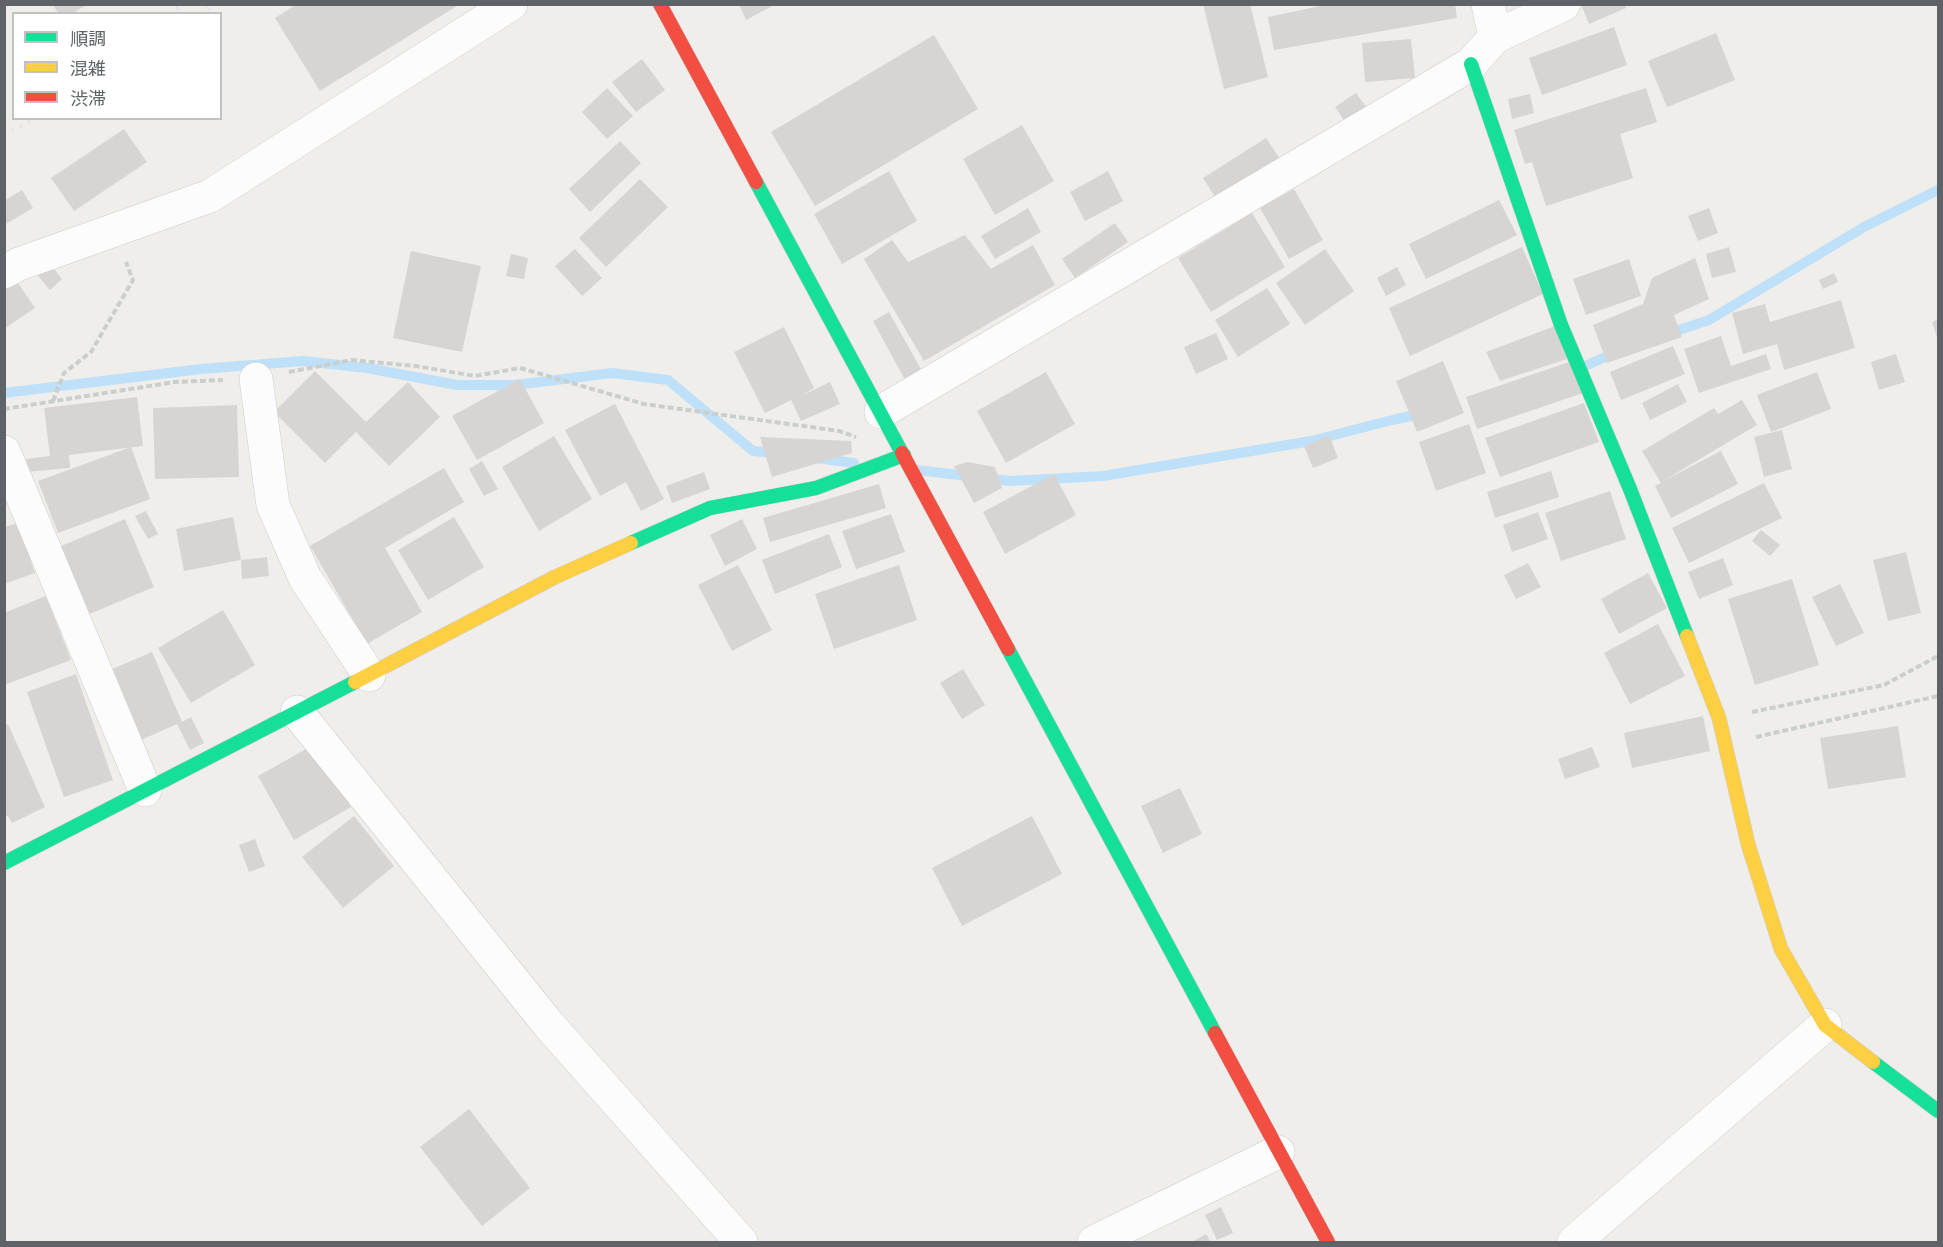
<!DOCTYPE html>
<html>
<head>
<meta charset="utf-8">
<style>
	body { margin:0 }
	#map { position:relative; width:1943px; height:1247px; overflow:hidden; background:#efeeea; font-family:Cabin,"Noto Sans JP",sans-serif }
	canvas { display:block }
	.frame { position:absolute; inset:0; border:6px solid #5f6368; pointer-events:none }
	.legend { position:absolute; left:12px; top:12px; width:210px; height:108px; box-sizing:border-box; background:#fff; border:2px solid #bfc1c3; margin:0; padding:8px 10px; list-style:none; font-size:18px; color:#5f6368 }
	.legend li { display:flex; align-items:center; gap:12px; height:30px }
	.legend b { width:30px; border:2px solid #bfc1c3 }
</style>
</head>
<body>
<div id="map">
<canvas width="1943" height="1247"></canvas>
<div class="frame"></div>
<ul class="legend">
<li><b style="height:8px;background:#16e098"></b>順調</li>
<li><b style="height:8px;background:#ffcf43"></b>混雑</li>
<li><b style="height:8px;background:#f24e42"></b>渋滞</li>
</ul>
</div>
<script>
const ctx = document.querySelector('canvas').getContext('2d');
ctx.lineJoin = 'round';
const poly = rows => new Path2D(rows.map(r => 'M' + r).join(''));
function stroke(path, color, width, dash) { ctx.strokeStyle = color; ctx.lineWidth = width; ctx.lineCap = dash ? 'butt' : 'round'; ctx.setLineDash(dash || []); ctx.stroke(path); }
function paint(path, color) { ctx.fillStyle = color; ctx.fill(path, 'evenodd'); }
stroke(poly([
	[1667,334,1709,320,1864,227,1938,190],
	[1583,367,1618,351],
	[4,393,201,369,303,361,367,368,457,385,515,385,612,373,668,380,753,451,776,453],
	[816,458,854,463],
	[917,470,1010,481,1103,476,1311,441,1396,419,1422,414]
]), '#bfe0f9', 10);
paint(poly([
	[52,4,87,4,72,14,59,14],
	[297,4,460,4,320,91,275,18],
	[739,4,776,4,746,20],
	[1203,4,1250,4,1268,77,1224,89],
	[1329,4,1455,4,1457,18,1274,50,1268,17],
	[1581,4,1624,4,1626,8,1589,24],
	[1614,27,1627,65,1542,95,1529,58],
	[1716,33,1735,80,1667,107,1648,61],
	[934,35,978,109,815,206,771,132],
	[1411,39,1415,78,1365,82,1362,43],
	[642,59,665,90,636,112,612,82],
	[607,88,633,116,607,139,582,112],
	[1646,88,1657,122,1620,134,1633,178,1546,206,1532,162,1525,164,1514,130],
	[1356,93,1367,108,1346,123,1335,107],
	[1530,94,1534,113,1512,119,1508,99],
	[1022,125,1054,181,995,215,963,159],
	[124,129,147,162,74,211,51,178],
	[1266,138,1280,159,1217,200,1203,178],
	[620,141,641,163,590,212,569,189],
	[889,171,917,221,842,264,814,214],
	[1108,171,1123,201,1085,221,1070,192],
	[640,179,668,207,606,267,579,238],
	[1294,189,1323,240,1289,259,1260,208],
	[22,190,33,208,4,225,4,201],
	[1499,200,1517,235,1426,279,1409,244],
	[1028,208,1041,232,995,259,981,236],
	[1709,208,1718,233,1698,241,1688,216],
	[1252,213,1285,267,1211,312,1178,258],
	[1115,223,1128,242,1075,278,1062,259],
	[965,235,991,269,1033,245,1055,285,924,361,864,259,892,240,908,262],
	[1522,247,1543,294,1410,356,1389,308],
	[1729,247,1736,272,1712,278,1706,254],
	[575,249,602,278,582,296,555,266],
	[1325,249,1354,291,1305,325,1276,283],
	[411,251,481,266,462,352,393,338],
	[511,254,528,258,524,279,506,276],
	[1695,258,1709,299,1674,315,1682,337,1607,363,1593,325,1643,304,1652,278],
	[46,259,62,279,50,290,33,270],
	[1629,259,1641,296,1586,315,1573,279],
	[1397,267,1406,285,1386,296,1377,278],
	[1834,273,1838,282,1823,289,1819,280],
	[16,280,35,308,4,329,4,288],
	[1267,288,1290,324,1238,357,1215,320],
	[1841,300,1855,348,1784,370,1777,344,1743,354,1732,313,1765,304,1770,322],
	[889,312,923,373,906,382,873,321],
	[1938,319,1938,340,1932,322],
	[1555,326,1567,359,1500,381,1486,352],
	[784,327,814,388,803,395,830,382,840,404,801,421,791,400,765,413,734,352],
	[1216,333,1228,359,1196,374,1184,347],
	[1721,336,1731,366,1766,354,1771,369,1699,393,1684,349],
	[1673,346,1685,374,1621,400,1610,372],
	[1896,354,1905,382,1879,390,1871,362],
	[1443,361,1464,413,1417,432,1396,381],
	[1572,361,1583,393,1477,429,1466,397],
	[315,371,366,422,408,382,440,417,389,466,356,432,325,463,274,412],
	[1046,372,1075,424,1006,463,977,411],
	[1817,372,1831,409,1771,432,1757,395],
	[520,379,544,423,477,460,452,416],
	[1678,384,1687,402,1650,420,1642,403],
	[137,397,143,446,69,455,70,468,27,472,26,459,50,456,44,408],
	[1742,400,1757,425,1663,481,1721,451,1738,484,1671,518,1655,486,1661,483,1642,451,1714,408,1718,414],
	[1584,403,1599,442,1500,477,1485,438],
	[615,404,664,499,641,511,626,482,600,496,565,430],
	[237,405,239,477,155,479,153,408],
	[1469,424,1486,473,1436,491,1419,442],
	[1782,430,1792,469,1764,477,1754,437],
	[1329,435,1338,458,1313,468,1304,446],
	[554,436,592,499,539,531,502,467],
	[760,437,851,441,852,453,772,477],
	[131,447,150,499,58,533,38,481],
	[482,461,498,489,484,496,469,469],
	[967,462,995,467,1002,488,974,503,954,466],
	[444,468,464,502,385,548,422,612,367,644,310,546],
	[1551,471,1559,497,1495,518,1487,492],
	[704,472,710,489,672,503,666,486],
	[1054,474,1076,515,1005,554,983,512],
	[1764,483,1782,518,1689,563,1672,528],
	[879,484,886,508,770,542,763,518],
	[1610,491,1626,539,1561,561,1545,513],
	[146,511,158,534,148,539,135,516],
	[1538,512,1548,539,1512,552,1503,525],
	[891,514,905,552,856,569,842,531],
	[233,517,241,560,184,571,176,529],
	[454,517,484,567,428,600,398,550],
	[125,519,154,587,87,615,59,547],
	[742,519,757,549,725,566,710,535],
	[18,523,35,573,4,584,4,527],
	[1761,530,1780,545,1770,556,1752,541],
	[829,534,842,567,775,594,762,560],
	[1906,552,1921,613,1888,621,1873,560],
	[267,557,269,576,242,579,241,560],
	[1723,558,1733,585,1699,599,1688,572],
	[1528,563,1541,587,1516,599,1504,575],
	[738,565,772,630,732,651,698,585],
	[899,565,917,620,834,649,815,594],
	[1648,573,1667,608,1619,634,1601,599],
	[1792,579,1819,665,1755,685,1728,599],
	[1840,584,1864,633,1836,646,1812,597],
	[46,596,71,660,4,685,4,613],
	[223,610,255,665,191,703,158,648],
	[1658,624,1685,676,1630,704,1604,653],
	[152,652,182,722,191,717,204,743,190,750,177,724,141,740,110,670],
	[963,669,985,705,962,719,940,683],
	[76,674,113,780,64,797,27,692],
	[1703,716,1710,751,1632,768,1624,733],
	[8,724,45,807,12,823,8,816,4,817,4,726],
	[1898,726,1906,777,1828,789,1820,738],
	[315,744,351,807,294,840,258,776],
	[1592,747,1600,767,1565,779,1558,759],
	[1180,788,1202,834,1163,853,1141,806],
	[354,816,394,866,343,908,302,857],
	[1032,816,1062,874,962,926,932,868],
	[255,839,265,866,249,872,239,845],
	[469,1109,530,1188,482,1226,420,1147],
	[1221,1207,1233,1233,1217,1240,1205,1215],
	[1206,1234,1211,1242,1192,1242]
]), '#d6d5d3');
const street = poly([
	[1488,4,1495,37],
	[4,272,19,264,210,196,511,4],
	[256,379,273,505,305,578,369,675],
	[881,412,1471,64,1495,37,1564,4],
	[4,452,145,790],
	[297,712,549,1025,741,1242],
	[1094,1242,1278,1152],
	[1574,1242,1825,1025]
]);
const fast = poly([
	[1471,64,1561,325,1630,489,1687,636],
	[756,182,902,453],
	[631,543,710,508,816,488,904,455],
	[1008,649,1215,1033],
	[4,863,355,682],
	[1873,1062,1938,1111]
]);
const slow = poly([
	[1687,636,1719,718,1748,844,1781,949,1825,1025,1873,1062],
	[355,682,555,577,631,543]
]);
const jam = poly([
	[660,4,756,182],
	[902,453,1008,649],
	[1215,1033,1328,1242]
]);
stroke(street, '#cbcccc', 34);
stroke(fast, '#cacacb', 15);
stroke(slow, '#cacacb', 15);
stroke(jam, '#cacacb', 15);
stroke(poly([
	[289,372,351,360,416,366,475,376,520,368,644,404,839,431,856,437],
	[53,401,64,373,91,352,133,280,126,262],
	[4,409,175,382,223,380],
	[1752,712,1884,685,1938,656],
	[1756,737,1938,696]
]), '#cacfcc', 4, [6, 3]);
stroke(street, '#fdfcfc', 33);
stroke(fast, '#16e098', 14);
stroke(slow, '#ffcf43', 14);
stroke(jam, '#f24e42', 14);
stroke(poly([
	[169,14,184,4],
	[200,14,214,4],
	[4,114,14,108],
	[4,136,34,118]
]), '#e4e4e4', 4.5, [1.5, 8]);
</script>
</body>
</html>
